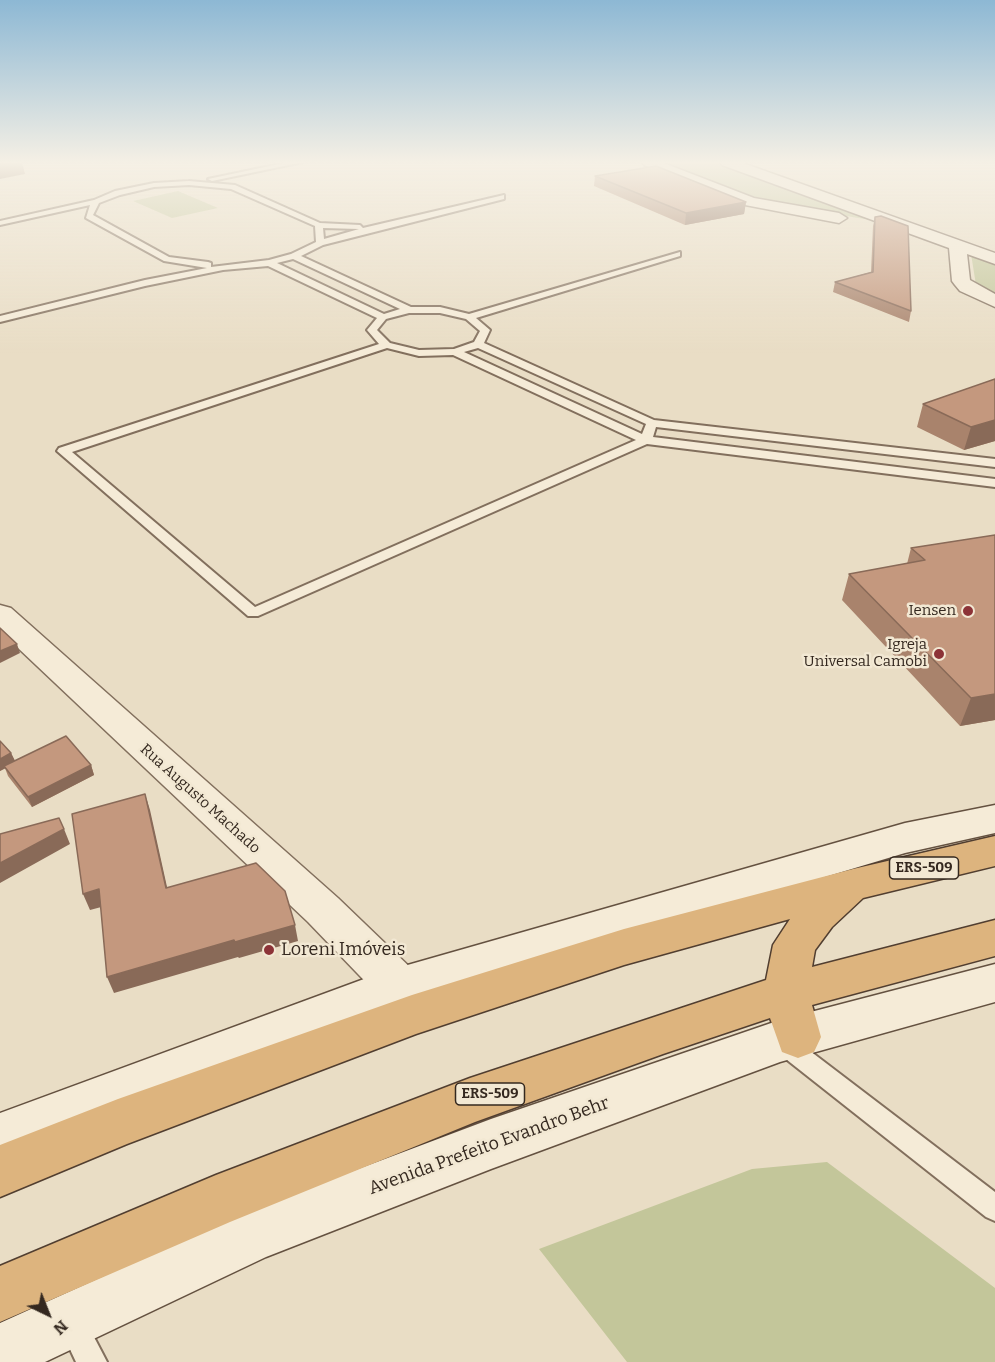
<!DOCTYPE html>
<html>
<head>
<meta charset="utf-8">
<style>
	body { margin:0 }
	#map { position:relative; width:995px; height:1362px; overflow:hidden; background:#e9ddc5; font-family:Bitter,serif }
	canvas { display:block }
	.north { position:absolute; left:18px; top:1284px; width:60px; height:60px; -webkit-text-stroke:4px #f2e8d3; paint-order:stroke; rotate:137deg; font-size:16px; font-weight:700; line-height:24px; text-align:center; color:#34281f }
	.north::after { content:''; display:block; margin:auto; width:21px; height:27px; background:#34281f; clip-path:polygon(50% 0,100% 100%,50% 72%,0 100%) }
</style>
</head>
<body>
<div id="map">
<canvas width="995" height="1362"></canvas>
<div class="north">N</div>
</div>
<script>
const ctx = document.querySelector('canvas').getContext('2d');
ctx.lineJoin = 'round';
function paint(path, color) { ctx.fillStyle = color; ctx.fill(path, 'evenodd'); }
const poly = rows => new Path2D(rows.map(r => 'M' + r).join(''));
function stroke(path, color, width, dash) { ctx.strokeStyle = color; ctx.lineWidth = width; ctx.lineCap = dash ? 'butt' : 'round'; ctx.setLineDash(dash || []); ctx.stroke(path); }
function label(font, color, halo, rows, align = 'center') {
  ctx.font = font + ' Bitter,serif'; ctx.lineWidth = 5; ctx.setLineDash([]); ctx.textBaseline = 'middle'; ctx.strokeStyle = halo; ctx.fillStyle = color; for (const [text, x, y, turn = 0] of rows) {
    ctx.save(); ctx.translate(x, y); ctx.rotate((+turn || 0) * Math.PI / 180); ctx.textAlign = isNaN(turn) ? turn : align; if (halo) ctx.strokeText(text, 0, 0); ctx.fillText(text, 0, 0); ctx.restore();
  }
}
paint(poly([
	[657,162,721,162,883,222,766,203],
	[178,191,218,208,172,218,133,201],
	[971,254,995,263,995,295,976,285],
	[827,1162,995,1288,995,1362,627,1362,539,1249,752,1169]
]), '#c3c69a');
const service = poly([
	[289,162,303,162,212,181,208,179,289,162],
	[189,181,235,185,320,223,360,225,363,228,504,195,504,199,323,245,301,256,411,307,440,307,469,314,680,252,680,256,476,318,490,330,484,343,654,420,995,459,995,467,656,427,653,437,995,479,995,487,647,444,258,616,248,616,57,451,59,448,379,344,367,330,377,318,268,266,223,270,145,286,0,322,0,316,145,280,207,268,164,261,86,218,90,205,0,225,0,221,94,200,115,191,154,183,189,181],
	[189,185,231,189,315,226,316,242,291,254,269,260,211,267,211,263,208,262,169,257,93,215,99,203,120,195,154,187,189,185],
	[323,228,359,229,324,239,323,228],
	[293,259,400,309,384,314,277,263,293,259],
	[409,313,440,313,466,319,480,331,474,342,454,349,419,350,390,343,377,330,386,319,409,313],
	[387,348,419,356,453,355,636,440,255,607,72,452,387,348],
	[478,348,646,424,642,434,464,352,478,348],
	[785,1034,793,1038,995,1192,995,1221,986,1217,777,1052,773,1045,777,1038,785,1034],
	[73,1312,83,1316,107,1362,76,1362,59,1326,63,1316,73,1312]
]);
const minor = poly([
	[642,162,661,162,754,198,839,213,847,218,839,223,745,205,644,165,642,162],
	[720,162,740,162,995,253,995,264,967,254,970,280,995,294,995,307,960,291,955,285,952,281,949,248,722,165,720,162],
	[0,605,11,608,338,898,415,972,421,986,415,1000,399,1005,383,1000,308,922,0,631,0,605]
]);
const secondary = poly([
	[995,805,995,833,905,853,405,1003,0,1161,0,1113,383,972,905,823,995,805],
	[995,964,995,1002,780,1062,491,1169,266,1257,45,1362,0,1362,0,1323,252,1209,491,1119,780,1020,995,964]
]);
const trunk = poly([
	[995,836,995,866,863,898,832,927,815,950,812,967,995,920,995,956,812,1005,821,1037,814,1052,798,1058,782,1052,770,1018,663,1054,475,1122,230,1222,0,1322,0,1266,216,1175,470,1078,766,980,773,945,790,919,624,965,416,1034,127,1144,0,1197,0,1145,118,1099,412,995,624,929,853,869,995,836]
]);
stroke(service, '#826f5d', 4);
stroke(minor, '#826f5d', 3);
stroke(secondary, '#645140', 3);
stroke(trunk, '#513e30', 3);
paint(service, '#f5ebd7');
paint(minor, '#f5ebd7');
paint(secondary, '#f5ebd7');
paint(trunk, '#ddb47e');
paint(poly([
	[595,176,746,202,744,214,685,225,594,186],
	[875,217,911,311,909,322,833,292,835,282,871,272,873,226],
	[995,379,995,441,964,450,917,427,923,404],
	[995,535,995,720,960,726,842,600,849,574,907,564,911,548],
	[0,741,11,753,15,761,91,765,94,775,32,807,8,776,5,768,0,771]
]), '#a9836c');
paint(poly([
	[0,162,22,162,25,174,0,179],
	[746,202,744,214,685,225,686,213],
	[995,420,995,441,964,450,971,427],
	[17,644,20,653,0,663,0,651],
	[995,694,995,720,960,726,971,698],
	[11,753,16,763,0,771,0,759],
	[91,765,94,775,32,807,28,797],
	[145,794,150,810,171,905,166,888],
	[64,829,70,844,0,883,0,863],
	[99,889,105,906,90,910,83,894],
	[295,925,298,941,239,958,238,957,114,993,107,977,234,940]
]), '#896a58');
const building = poly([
	[656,166,746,202,686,213,595,176,656,166],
	[881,216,908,226,911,311,835,282,873,272,875,217,881,216],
	[995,379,995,420,971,427,923,404,995,379],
	[995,535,995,694,971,698,849,574,925,560,911,548,995,535],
	[0,628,17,644,0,651,0,628],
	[66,736,91,765,28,797,4,766,66,736],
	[0,741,11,753,0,759,0,741],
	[145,794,166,888,256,863,285,891,295,925,235,942,234,940,107,977,99,889,83,894,72,814,145,794],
	[59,818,64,829,0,863,0,834,59,818]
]);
paint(building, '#c4987e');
stroke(building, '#896a58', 1.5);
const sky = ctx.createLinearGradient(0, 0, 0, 353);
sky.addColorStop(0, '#8db8d4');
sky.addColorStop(0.46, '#f5f0e5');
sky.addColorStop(1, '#f5f0e500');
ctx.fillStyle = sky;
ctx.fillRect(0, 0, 995, 353);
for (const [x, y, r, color] of [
	[968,611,6,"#8c3337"],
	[939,654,6,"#8c3337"],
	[269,950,6,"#8c3337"]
]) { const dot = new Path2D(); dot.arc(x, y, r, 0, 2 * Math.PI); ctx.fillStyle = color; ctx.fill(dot); stroke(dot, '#f2e8d3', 2); }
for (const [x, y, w] of [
	[924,868,69],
	[490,1094,69]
]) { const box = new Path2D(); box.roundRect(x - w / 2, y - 11, w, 22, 4.5); ctx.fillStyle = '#f2e8d3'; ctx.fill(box); stroke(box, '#34281f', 1.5); }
label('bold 14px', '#34281f', null, [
	["ERS-509",924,868],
	["ERS-509",490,1094]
]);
label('15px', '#34281f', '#f2e8d3', [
	["Iensen",956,611],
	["Igreja",927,645],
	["Universal Camobi",927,662]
], 'right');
label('15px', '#34281f', '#f2e8d3', [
	["Rua Augusto Machado",200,799,42]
]);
label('18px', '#34281f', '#f2e8d3', [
	["Loreni Imóveis",281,950]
], 'left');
label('18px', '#34281f', '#f2e8d3', [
	["Avenida Prefeito Evandro Behr",489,1146,-20]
]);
</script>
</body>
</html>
